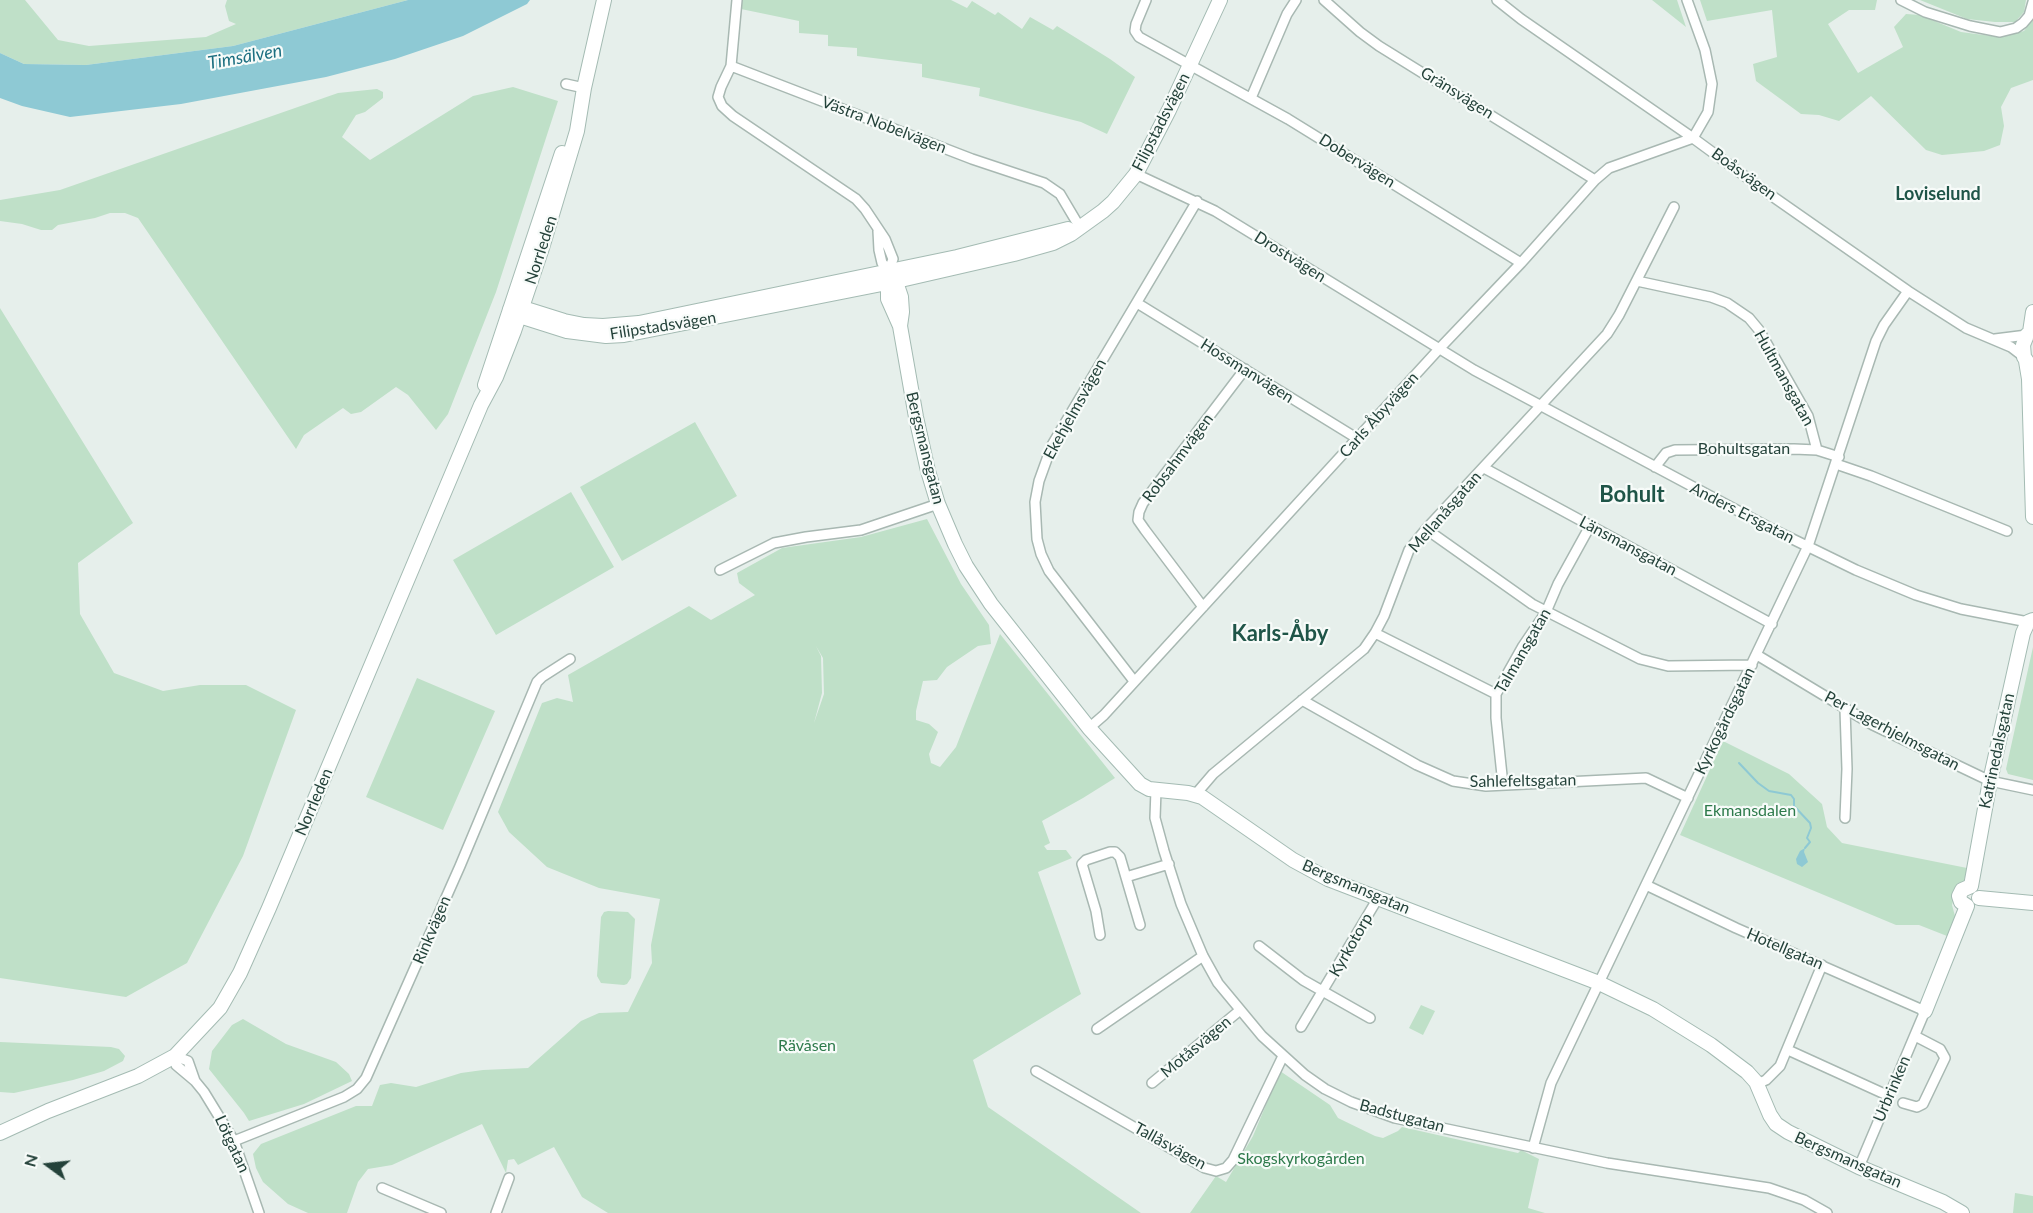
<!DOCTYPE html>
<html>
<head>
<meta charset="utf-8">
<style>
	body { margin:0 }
	#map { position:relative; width:2033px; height:1213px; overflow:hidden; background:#e6efeb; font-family:Lato,sans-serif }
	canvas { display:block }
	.north { position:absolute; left:18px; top:1135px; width:60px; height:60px; -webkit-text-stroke:4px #f7fbf9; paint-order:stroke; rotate:285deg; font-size:16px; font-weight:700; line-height:24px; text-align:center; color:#24423a }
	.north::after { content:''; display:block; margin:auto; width:21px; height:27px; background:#24423a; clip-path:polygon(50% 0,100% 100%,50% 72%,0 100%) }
</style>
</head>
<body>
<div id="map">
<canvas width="2033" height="1213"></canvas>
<div class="north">N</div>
</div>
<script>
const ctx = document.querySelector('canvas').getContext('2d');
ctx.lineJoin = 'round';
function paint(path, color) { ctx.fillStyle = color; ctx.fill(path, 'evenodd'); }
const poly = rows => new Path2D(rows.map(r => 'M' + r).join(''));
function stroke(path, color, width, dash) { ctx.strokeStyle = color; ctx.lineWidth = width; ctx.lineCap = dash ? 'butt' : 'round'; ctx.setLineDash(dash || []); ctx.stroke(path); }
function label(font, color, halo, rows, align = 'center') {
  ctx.font = font + ' Lato,sans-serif'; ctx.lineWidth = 4.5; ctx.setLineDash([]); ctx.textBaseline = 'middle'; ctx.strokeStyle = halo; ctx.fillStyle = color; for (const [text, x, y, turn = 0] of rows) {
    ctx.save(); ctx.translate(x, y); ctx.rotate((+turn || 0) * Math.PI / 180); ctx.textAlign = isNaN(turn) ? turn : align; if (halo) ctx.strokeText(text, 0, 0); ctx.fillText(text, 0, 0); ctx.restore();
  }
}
paint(poly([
	[0,0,25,0,58,40,89,46,206,37,236,24,229,21,225,6,227,0,408,0,233,46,86,65,24,64,0,53],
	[742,0,951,0,967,8,972,1,995,15,998,12,1022,29,1030,17,1053,30,1057,26,1110,59,1135,77,1107,134,1081,122,979,96,980,88,922,77,922,64,857,56,857,48,828,46,828,35,799,33,799,21,741,9],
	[1652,0,1677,0,1686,27],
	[1700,0,1877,0,1875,10,1849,10,1828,24,1858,73,1903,47,1894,27,1906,14,1920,15,1961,32,1999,37,2024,31,2033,19,2033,80,2011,88,2001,107,2004,126,2000,145,1984,151,1942,155,1926,150,1871,96,1839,121,1819,115,1801,114,1756,81,1753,64,1777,57,1772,10,1707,21],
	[1920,0,2026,0,2024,12,2015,22,1995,22,1967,19],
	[513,87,558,101,496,292,448,414,436,430,408,395,396,387,361,412,351,414,343,408,304,435,296,449,138,218,125,213,110,213,95,218,58,225,52,230,41,230,22,224,0,221,0,200,60,190,338,93,377,89,383,92,383,98,365,112,356,115,342,137,370,160,473,96],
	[0,308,133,523,78,563,80,614,114,673,163,691,200,685,246,685,296,710,243,856,187,963,126,997,0,978],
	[695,422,737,496,622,561,580,487],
	[571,492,614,567,496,635,453,560],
	[927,519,961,584,989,625,991,644,978,646,947,667,937,680,923,681,916,711,916,720,929,724,938,732,929,754,931,763,940,767,956,747,1000,634,1115,778,1083,798,1042,821,1050,843,1044,846,1047,850,1066,850,1072,858,1038,872,1081,994,973,1060,988,1107,1141,1213,608,1213,582,1197,554,1147,518,1165,514,1159,508,1160,506,1173,482,1124,392,1165,368,1169,358,1182,347,1213,308,1213,288,1204,263,1182,256,1168,253,1154,261,1144,356,1106,372,1106,380,1085,391,1083,416,1087,461,1073,483,1070,528,1068,581,1021,599,1013,628,1012,652,963,651,945,660,899,599,888,547,867,509,832,498,812,542,703,557,698,573,702,568,675,689,606,711,620,755,595,739,583,737,573,782,548,861,537],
	[816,646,823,658,824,694,814,723,822,693,821,656],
	[2033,647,2033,780,2008,774,2006,769],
	[417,678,495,711,443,830,366,797],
	[1723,741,1789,774,1822,804,1827,827,1842,843,1967,868,1964,881,1957,887,1952,905,1955,916,1947,936,1919,925,1896,925,1680,835],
	[608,911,628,912,635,919,631,978,627,984,624,985,601,983,597,976,601,917,604,912],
	[1421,1005,1435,1011,1423,1035,1409,1028],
	[243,1019,286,1044,336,1062,349,1074,352,1081,304,1104,249,1121,244,1113,209,1069,212,1051,232,1025],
	[0,1042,111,1047,119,1049,125,1056,123,1061,104,1071,73,1080,14,1093,0,1092],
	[1280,1071,1330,1105,1338,1118,1375,1136,1383,1138,1398,1131,1402,1127,1518,1153,1521,1150,1539,1159,1528,1208,1545,1213,1190,1213,1216,1176,1226,1182,1253,1136],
	[2015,1193,2033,1196,2033,1213,2013,1213]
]), '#bfe0c8');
paint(poly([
	[408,0,530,0,527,4,463,36,395,59,326,77,181,104,70,117,22,106,0,98,0,53,24,64,86,65,233,46],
	[1805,848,1804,852,1808,862,1802,867,1797,864,1796,859,1800,851]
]), '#8ec9d4');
stroke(poly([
	[1739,763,1758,783,1769,791,1791,795,1794,799,1794,806,1810,823,1811,828,1807,838,1810,842,1805,848]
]), '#8ec9d4', 2);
const street = poly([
	[737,0,731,66,972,159,1044,183,1060,194,1079,226],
	[1146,0,1136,24,1135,31,1139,37,1288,119,1521,263],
	[1324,0,1360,32,1379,46,1595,180],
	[1497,0,1521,19,1693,138,1772,196,1908,291,1966,328,2011,347,2024,357],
	[1901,0,1925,12,1970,26,2000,32,2016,28,2023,23,2029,16,2033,2],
	[731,66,721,87,718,97,722,106,733,116,856,199,865,209,885,239,893,259,889,270,882,263,879,250,878,231],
	[566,84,584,88],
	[1251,98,1287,14,1296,0],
	[1136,174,1215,211,1474,370,1774,530,1856,570,1916,595,1961,609,2028,622],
	[1637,281,1711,297,1727,303,1749,318,1759,330,1808,416,1817,450],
	[1137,303,1358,439],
	[1995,339,2027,335],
	[1836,464,1871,476,2007,531],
	[1655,467,1666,453,1675,450,1794,449,1817,450,1839,457],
	[1484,468,1772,624],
	[1426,529,1532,604,1640,659,1668,666,1752,665],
	[720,570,774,543,806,537,861,530,938,504],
	[1203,607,1145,530,1138,520,1139,512,1143,503,1245,369],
	[1375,633,1496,694],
	[1757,655,1873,725,1990,781,2033,790],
	[1134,681,1049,571,1041,554,1037,539,1035,502,1039,481,1052,445,1197,201],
	[1302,700,1417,765,1453,781,1486,786,1646,778,1688,798],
	[1089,728,1104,715,1439,349,1521,263,1595,180,1609,168,1693,138,1708,112,1712,84,1705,50,1687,0],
	[1503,785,1496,718,1496,694,1523,646,1546,612,1558,584,1590,526],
	[1156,790,1155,818,1164,851,1181,904,1203,956,1218,983,1262,1036,1305,1075,1325,1089,1351,1102,1395,1118,1607,1163,1769,1188,1804,1200,1827,1213],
	[1195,795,1213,774,1364,649,1375,633,1384,616,1409,550,1426,529,1607,334,1619,315,1674,207],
	[1845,818,1847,769,1845,709],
	[1126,877,1169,864],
	[1646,885,1736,928,1925,1011,1859,1167],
	[1100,935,1096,911,1082,864,1086,860,1110,852,1115,852,1120,857,1140,925],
	[1259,946,1303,980,1370,1018],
	[1301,1027,1378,898],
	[1097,1029,1203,956],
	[1788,1050,1889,1096],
	[1036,1071,1205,1168,1216,1171,1226,1168,1233,1160,1283,1056],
	[195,1081,188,1061,175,1056,176,1065,195,1081,204,1092,234,1141,259,1213],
	[1152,1083,1239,1011],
	[1757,1084,1766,1080,1780,1066,1822,965],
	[1903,1103,1917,1107,1923,1104,1945,1058,1940,1049,1915,1036],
	[234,1141,344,1097,357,1089,366,1078,460,866,537,682,542,677,570,659],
	[1533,1148,1551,1083,1808,546,1876,341,1884,325,1908,291],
	[382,1188,441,1213],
	[496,1213,509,1178]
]);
const secondary = poly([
	[892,282,888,291,888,299,900,326,916,417,928,471,938,504,955,544,966,566,991,604,1089,728,1140,784,1149,789,1188,793,1202,797,1293,860,1328,879,1599,983,1653,1009,1711,1045,1747,1072,1756,1082,1770,1115,1776,1124,1788,1132,1859,1167,1943,1202,1962,1213],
	[892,282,898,288,901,297,902,312,900,326],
	[510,309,521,312,529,310,564,321,584,325,603,326,639,323,957,257,1068,229],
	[521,312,526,318,567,331,606,336,624,335,892,282,1014,254,1053,243,1071,234,1103,211,1113,202,1136,174,1169,110,1220,0],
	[2030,332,2033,312],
	[2026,361,2029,379,2033,517],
	[2031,367,2024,357,2023,345,2027,335,2033,330],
	[485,385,562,153],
	[1971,886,1990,781,2023,633,2028,622,2033,620],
	[1979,898,2033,903],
	[1967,906,1961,902,1959,896,1962,890,1971,886],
	[1925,1011,1967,906],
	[0,1133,48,1111,138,1076,175,1056,220,1008,240,973,269,908,481,405,496,377,514,331,542,248,577,131,584,88,604,0]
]);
stroke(street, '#a8b8b2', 12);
stroke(secondary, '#a4bbb3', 16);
stroke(street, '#fff', 9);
stroke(secondary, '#fff', 14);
label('16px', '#24423a', '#f7fbf9', [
	["Gränsvägen",1457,93,32],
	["Filipstadsvägen",1161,122,-63],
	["Västra Nobelvägen",884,125,21],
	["Dobervägen",1357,161,32],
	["Boåsvägen",1744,174,36],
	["Norrleden",541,250,-72],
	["Drostvägen",1290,257,32],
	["Filipstadsvägen",663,326,-9],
	["Hossmanvägen",1247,371,32],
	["Hultmansgatan",1784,378,61],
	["Ekehjelmsvägen",1075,409,-61],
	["Carls Åbyvägen",1379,415,-48],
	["Bergsmansgatan",925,448,76],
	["Bohultsgatan",1744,449],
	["Robsahmvägen",1178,458,-53],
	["Mellanåsgatan",1445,512,-49],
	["Anders Ersgatan",1742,513,27],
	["Länsmansgatan",1628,546,28],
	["Talmansgatan",1523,651,-60],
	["Kyrkogårdsgatan",1725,721,-64],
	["Per Lagerhjelmsgatan",1892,731,28],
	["Katrinedalsgatan",1997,751,-78],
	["Sahlefeltsgatan",1523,781,-1],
	["Norrleden",314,802,-67],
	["Bergsmansgatan",1356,887,23],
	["Rinkvägen",432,930,-67],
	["Kyrkotorp",1351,945,-60],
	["Hotellgatan",1785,949,23],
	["Motåsvägen",1196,1047,-40],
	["Urbrinken",1892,1089,-67],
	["Badstugatan",1402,1116,15],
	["Lötgatan",232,1144,65],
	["Tallåsvägen",1170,1146,29],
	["Bergsmansgatan",1848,1160,24]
]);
label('16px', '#2d7a4b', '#f7fbf9', [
	["Ekmansdalen",1750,811],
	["Rävåsen",807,1046],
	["Skogskyrkogården",1301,1159]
]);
label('italic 18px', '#1c6f80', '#f7fbf9', [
	["Timsälven",245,57,-10]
]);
label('bold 18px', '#1f5548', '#f7fbf9', [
	["Loviselund",1938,194]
]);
label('bold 22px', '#1f5548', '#f7fbf9', [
	["Bohult",1632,495],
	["Karls-Åby",1280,634]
]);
</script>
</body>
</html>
